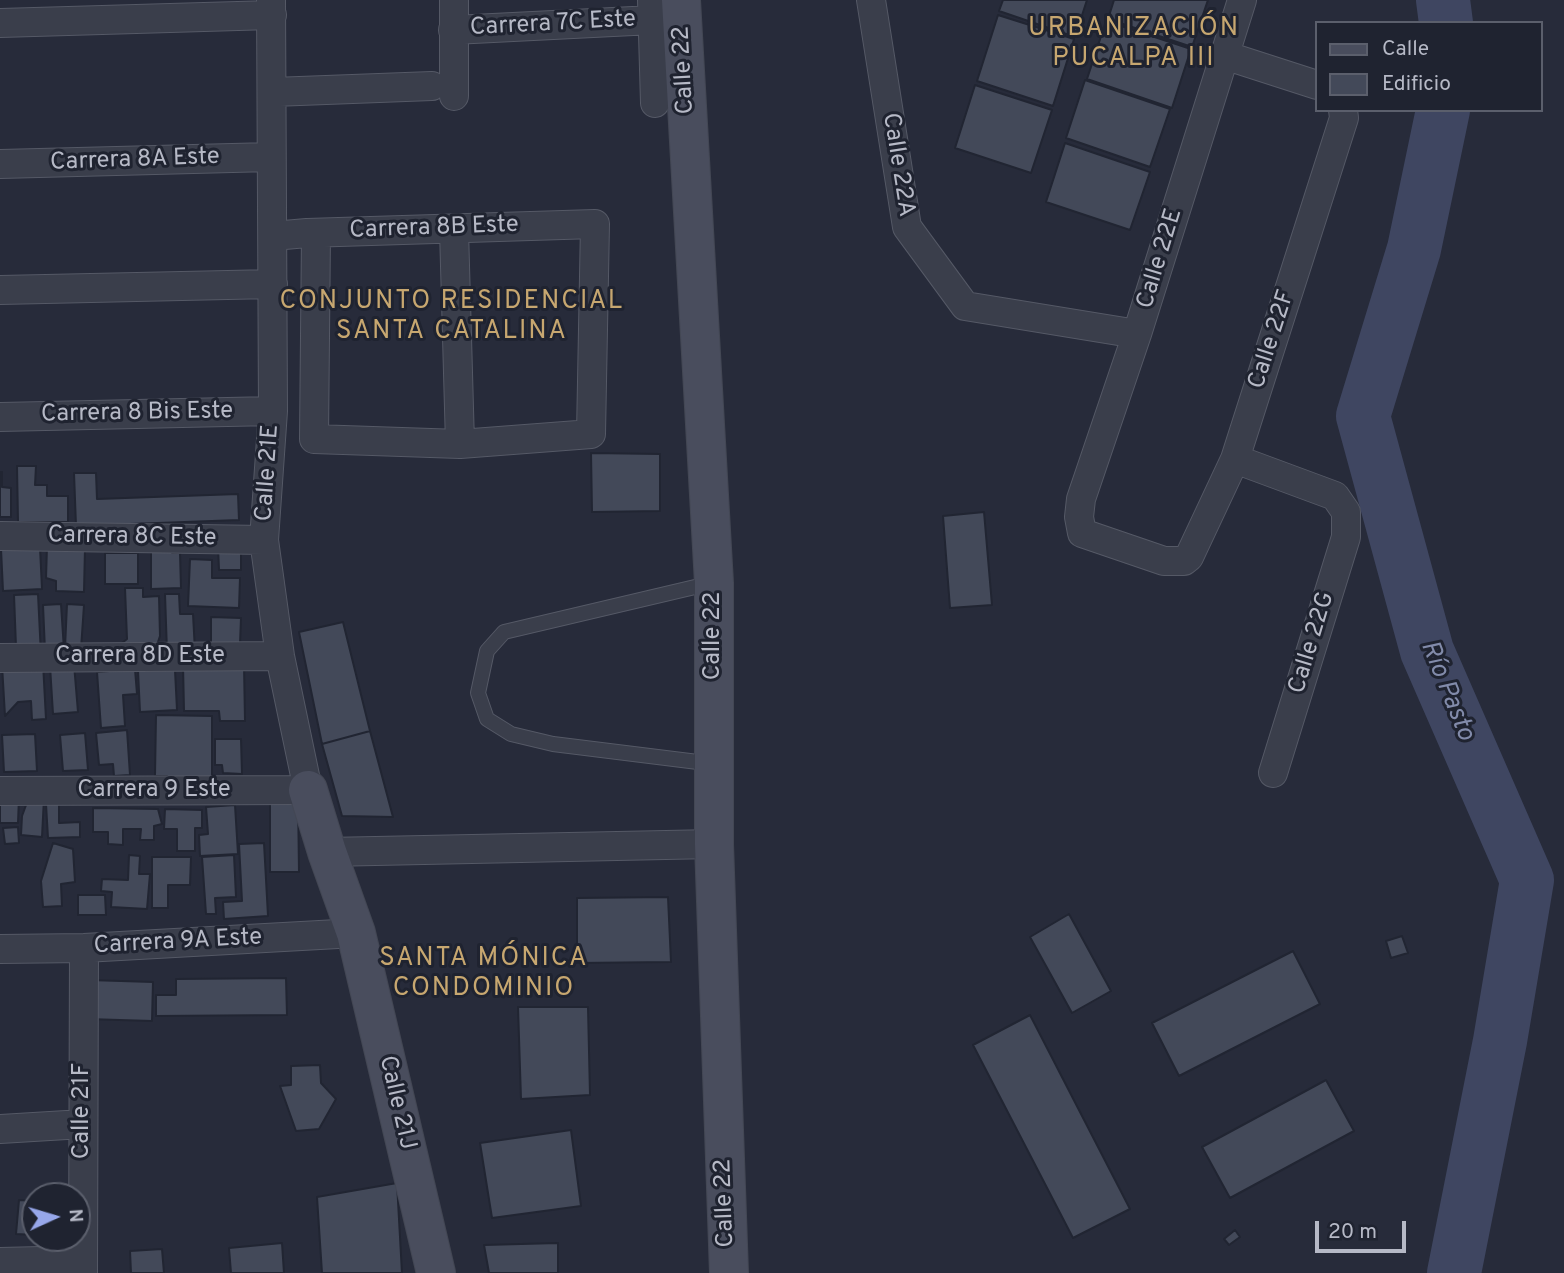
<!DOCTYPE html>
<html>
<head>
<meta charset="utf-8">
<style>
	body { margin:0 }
	#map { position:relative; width:1564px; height:1273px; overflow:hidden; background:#272b3a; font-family:Overpass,sans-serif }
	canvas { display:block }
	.legend { position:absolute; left:1315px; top:21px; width:228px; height:91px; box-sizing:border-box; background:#1f2330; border:2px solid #5b5f6c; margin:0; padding:9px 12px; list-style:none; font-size:21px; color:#b6b9c6 }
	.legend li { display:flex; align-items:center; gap:14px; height:35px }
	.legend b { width:35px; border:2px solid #5b5f6c }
	.north { position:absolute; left:21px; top:1182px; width:70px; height:70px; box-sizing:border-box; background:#1f2330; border:2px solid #5b5f6c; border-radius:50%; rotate:86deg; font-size:19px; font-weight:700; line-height:28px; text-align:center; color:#b6b9c6 }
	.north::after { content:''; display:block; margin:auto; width:24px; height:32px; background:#97a7ea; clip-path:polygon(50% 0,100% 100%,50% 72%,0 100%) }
	.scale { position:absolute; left:1315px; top:1221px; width:91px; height:32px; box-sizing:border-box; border:4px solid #b6b9c6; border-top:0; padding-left:9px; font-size:21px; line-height:24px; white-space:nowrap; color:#b6b9c6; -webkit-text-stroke:5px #1f2330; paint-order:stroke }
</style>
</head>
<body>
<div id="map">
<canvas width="1564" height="1273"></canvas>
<ul class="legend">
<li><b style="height:9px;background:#494d5d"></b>Calle</li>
<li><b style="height:19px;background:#434959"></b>Edificio</li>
</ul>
<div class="north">N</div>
<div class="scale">20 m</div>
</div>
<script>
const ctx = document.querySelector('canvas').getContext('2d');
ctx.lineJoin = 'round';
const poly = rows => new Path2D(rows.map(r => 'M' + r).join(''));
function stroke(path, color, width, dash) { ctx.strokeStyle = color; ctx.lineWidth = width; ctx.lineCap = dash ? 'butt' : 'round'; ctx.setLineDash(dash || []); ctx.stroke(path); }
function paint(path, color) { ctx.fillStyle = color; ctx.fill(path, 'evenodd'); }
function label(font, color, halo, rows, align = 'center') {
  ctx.font = font + ' Overpass,sans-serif'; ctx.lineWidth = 6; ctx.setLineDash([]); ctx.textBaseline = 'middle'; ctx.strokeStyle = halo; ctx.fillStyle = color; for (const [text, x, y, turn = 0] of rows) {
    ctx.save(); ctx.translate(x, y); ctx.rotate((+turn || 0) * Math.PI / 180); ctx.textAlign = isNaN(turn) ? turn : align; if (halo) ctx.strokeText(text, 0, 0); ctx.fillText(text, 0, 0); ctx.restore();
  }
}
stroke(poly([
	[1443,0,1446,23],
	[1443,110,1414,249,1363,416,1427,651,1527,880,1500,1041,1454,1273]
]), '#3f4661', 54);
const building = poly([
	[1003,0,1087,0,1075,37,999,11,1003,0],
	[1114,0,1208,0,1192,47,1108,19,1114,0],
	[998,15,1074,39,1053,106,977,81,998,15],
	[1106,21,1191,49,1172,108,1087,79,1106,21],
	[1085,80,1170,109,1150,167,1066,138,1085,80],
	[975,85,1052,110,1031,173,955,148,975,85],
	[1065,143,1150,172,1130,230,1046,202,1065,143],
	[591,453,660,454,660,511,592,512,591,453],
	[17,466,36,466,35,485,47,485,47,496,68,496,68,522,18,522,17,466],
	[0,472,2,472,2,487,11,488,11,517,0,517,0,472],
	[74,473,96,473,97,499,238,494,239,520,76,526,74,473],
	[984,512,992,605,950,608,943,516,984,512],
	[151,545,171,545,172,553,180,553,181,588,151,589,151,545],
	[47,546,85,548,84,592,56,591,56,581,46,578,47,546],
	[241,546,241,570,219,570,218,547,241,546],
	[40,547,42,589,3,591,1,549,40,547],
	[105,553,138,553,138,584,105,584,105,553],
	[190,559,212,560,212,578,240,578,239,608,188,606,190,559],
	[125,588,143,588,143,597,159,596,160,636,153,657,108,654,127,639,125,588],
	[38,594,41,655,16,647,14,595,38,594],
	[165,594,179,594,180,614,193,614,195,651,167,652,165,594],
	[61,604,64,650,45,651,43,605,61,604],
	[67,604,84,605,81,649,65,648,67,604],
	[211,617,241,618,240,644,211,643,211,617],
	[343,622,370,731,322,744,299,632,343,622],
	[43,663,46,719,32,720,31,701,18,702,5,716,2,665,43,663],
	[74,664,78,712,53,714,50,666,74,664],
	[244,664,245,721,220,721,219,711,184,711,183,665,244,664],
	[135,669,137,694,123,695,125,726,101,728,97,672,135,669],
	[175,670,177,710,140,712,138,671,175,670],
	[156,715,212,716,212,782,172,782,167,776,155,776,156,715],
	[127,730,130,775,114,776,113,764,99,765,96,733,127,730],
	[370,731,393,817,342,816,322,744,370,731],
	[85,733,88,770,63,771,60,735,85,733],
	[35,734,37,771,4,772,2,735,35,734],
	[215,739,241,739,242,774,223,773,222,765,215,765,215,739],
	[298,795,299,872,270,872,270,796,298,795],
	[0,797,19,797,18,823,0,823,0,797],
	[29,797,44,798,42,837,21,835,22,816,29,797],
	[46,804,59,804,59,823,80,822,80,837,48,838,46,804],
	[235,805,238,854,200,856,199,835,208,834,206,807,235,805],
	[93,808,158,809,162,824,154,826,154,840,140,840,141,829,123,829,123,845,108,844,108,832,93,832,93,808],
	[165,809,202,810,202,828,195,828,195,851,177,851,177,829,164,829,165,809],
	[18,827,19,843,5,844,3,828,18,827],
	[53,843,73,849,75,882,61,884,62,906,43,907,41,881,53,843],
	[264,843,268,916,224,919,223,902,242,901,239,844,264,843],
	[129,855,140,856,139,874,150,874,147,909,111,907,112,892,101,891,102,879,128,880,129,855],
	[234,855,236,897,215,898,216,914,206,914,202,857,234,855],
	[152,857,191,857,190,885,168,885,168,908,152,908,152,857],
	[78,895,105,895,106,915,78,915,78,895],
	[668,897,671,962,577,963,577,898,668,897],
	[1069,914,1111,991,1072,1013,1030,937,1069,914],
	[1402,936,1408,953,1391,958,1386,941,1402,936],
	[1293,951,1320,1004,1179,1076,1152,1023,1293,951],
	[286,978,287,1015,156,1016,156,995,176,995,176,979,286,978],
	[89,980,153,982,152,1021,87,1019,89,980],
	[518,1007,588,1007,590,1095,521,1099,518,1007],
	[1030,1015,1130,1209,1073,1238,973,1045,1030,1015],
	[320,1065,321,1083,336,1099,319,1129,296,1131,280,1086,291,1085,291,1066,320,1065],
	[1326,1080,1354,1131,1230,1198,1202,1147,1326,1080],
	[571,1130,581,1206,492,1218,480,1143,571,1130],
	[397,1183,402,1273,322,1273,317,1197,397,1183],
	[19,1200,35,1201,35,1235,16,1234,19,1200],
	[1235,1230,1240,1237,1229,1245,1224,1239,1235,1230],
	[282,1243,284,1273,231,1273,229,1248,282,1243],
	[558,1243,558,1273,489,1273,484,1245,558,1243],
	[162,1249,164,1273,131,1273,130,1251,162,1249]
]);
paint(building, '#434959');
stroke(building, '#212532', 2);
const lane = poly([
	[712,583,504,632,487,651,478,693,487,719,511,734,553,744,714,764]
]);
const street = poly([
	[454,0,454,96],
	[652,0,655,103],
	[871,0,907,227,965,306,1137,334],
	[1242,0,1137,334,1081,499,1079,517,1082,533,1164,561,1184,561,1189,557,1235,459,1344,118,1343,110],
	[0,23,272,15],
	[453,30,653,20],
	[1224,55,1317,85],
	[273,92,432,86],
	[0,164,271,157],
	[454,230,460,444],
	[273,236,307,233,595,224,591,434,460,444,314,439,316,233],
	[0,290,273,284],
	[0,417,273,411],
	[1235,459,1335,496,1346,512,1346,537,1273,773],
	[0,536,264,540],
	[0,658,280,656],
	[0,791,308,790,280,656,264,540,273,411,271,0],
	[327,852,714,844],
	[0,949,84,948,356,933],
	[0,1129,83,1124],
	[0,1262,83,1260],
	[83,1273,84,948]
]);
const secondary = poly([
	[681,0,714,583,714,844,729,1273],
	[308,790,327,852,356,933,436,1273]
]);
stroke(lane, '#555966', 16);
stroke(street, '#555966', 30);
stroke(secondary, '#434754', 40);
stroke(lane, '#3a3e4b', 14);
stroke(street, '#3a3e4b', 28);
stroke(secondary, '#494d5d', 38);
label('24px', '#b6b9c6', '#1f2330', [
	["Carrera 7C Este",553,25,-3],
	["Calle 22",685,70,-93],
	["Carrera 8A Este",135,161,-2],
	["Calle 22A",897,165,81],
	["Carrera 8B Este",434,229,-2],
	["Calle 22E",1161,259,-73],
	["Calle 22F",1273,340,-72],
	["Carrera 8 Bis Este",137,414,-1],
	["Calle 21E",269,473,-86],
	["Carrera 8C Este",132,538,1],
	["Calle 22",714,636,-90],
	["Calle 22G",1313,643,-73],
	["Carrera 8D Este",140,657],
	["Carrera 9 Este",154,791],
	["Carrera 9A Este",178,943,-3],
	["Calle 21J",396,1103,77],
	["Calle 21F",83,1111,-90],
	["Calle 22",726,1203,-92]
]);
ctx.letterSpacing = '2px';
label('26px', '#c7a770', '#1f2330', [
	["URBANIZACIÓN",1134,30],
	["PUCALPA III",1134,60],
	["CONJUNTO RESIDENCIAL",452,303],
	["SANTA CATALINA",452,333],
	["SANTA MÓNICA",484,960],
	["CONDOMINIO",484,990]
]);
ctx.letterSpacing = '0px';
label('italic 26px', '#828baa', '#1f2330', [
	["Río Pasto",1446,691,68]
]);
</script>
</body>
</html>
